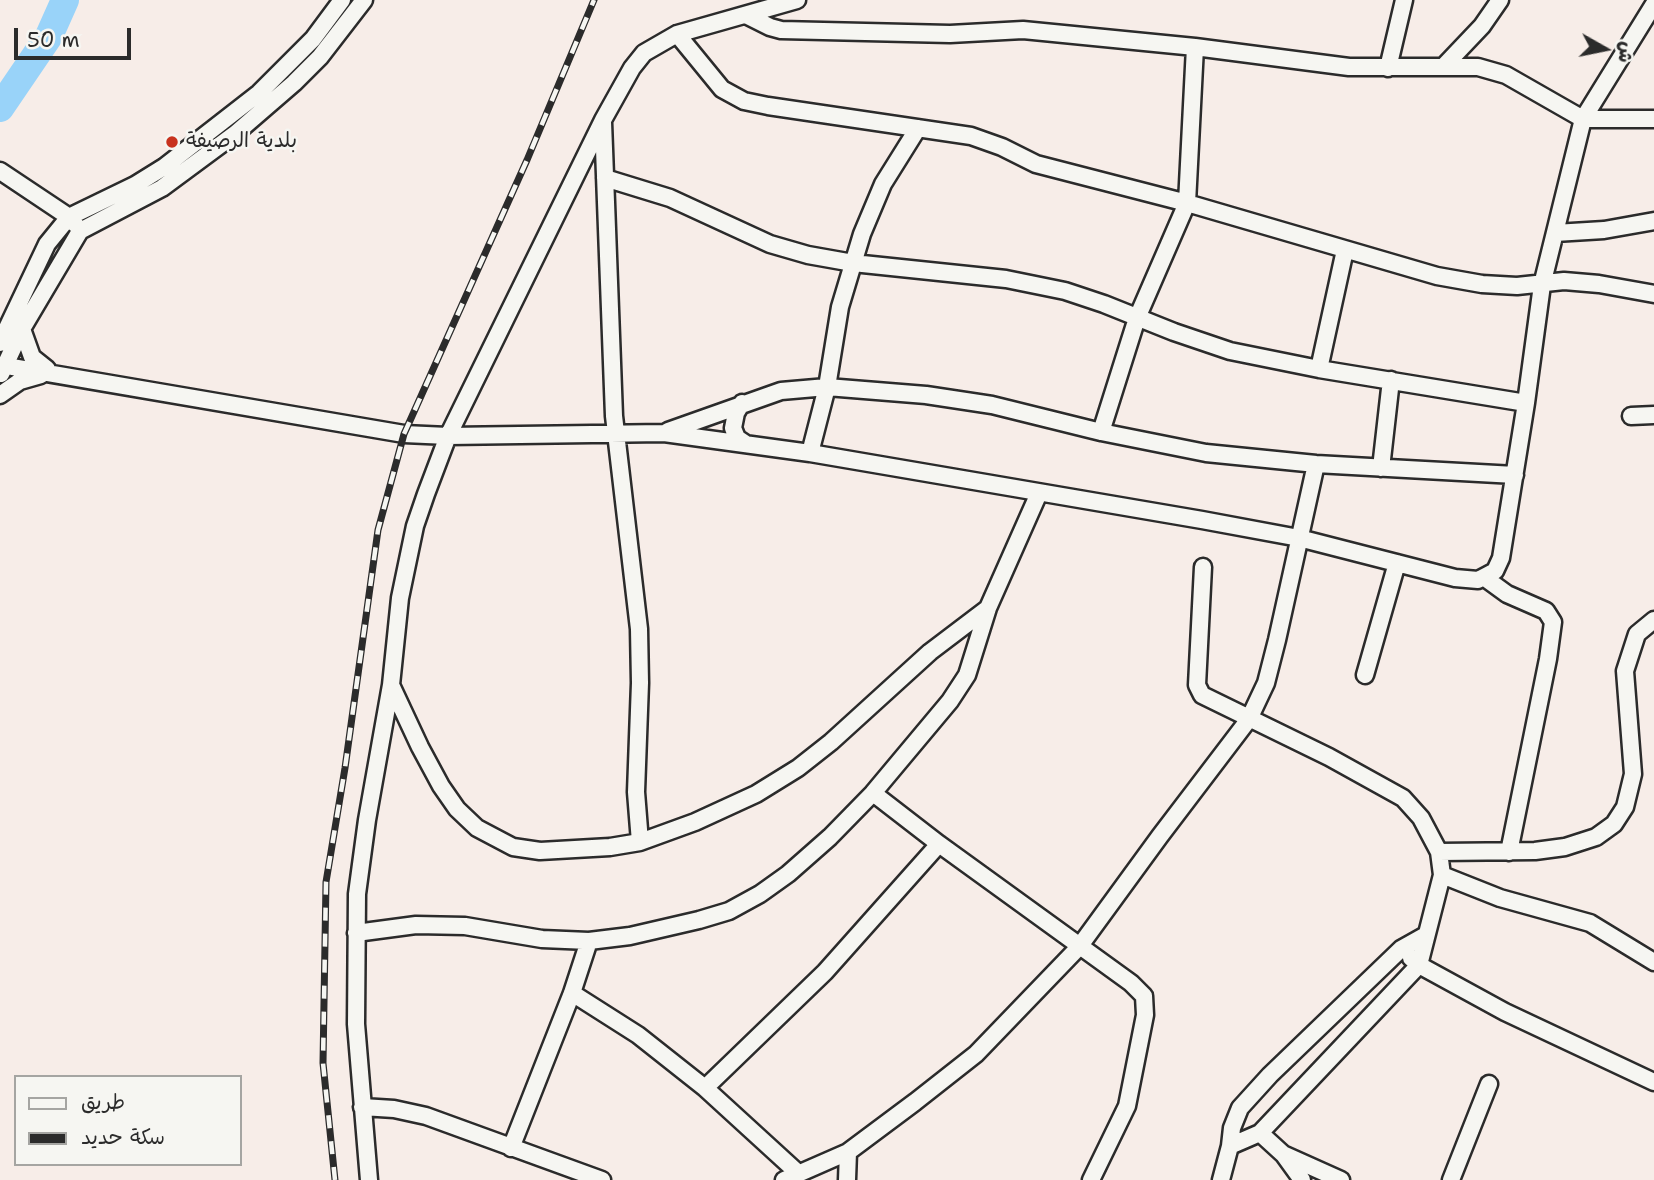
<!DOCTYPE html>
<html>
<head>
<meta charset="utf-8">
<style>
	body { margin:0 }
	#map { position:relative; width:1654px; height:1180px; overflow:hidden; background:#f7ede8; font-family:"Shantell Sans","Playpen Sans Arabic",sans-serif }
	canvas { display:block }
	.legend { position:absolute; left:14px; top:1075px; width:228px; height:91px; box-sizing:border-box; background:#f6f6f2; border:2px solid #a5a5a2; margin:0; padding:9px 12px; list-style:none; font-size:21px; color:#2b2b2b }
	.legend li { display:flex; align-items:center; gap:14px; height:35px }
	.legend b { width:35px; border:2px solid #a5a5a2 }
	.north { position:absolute; left:1570px; top:14px; width:70px; height:70px; -webkit-text-stroke:5px #f6f6f2; paint-order:stroke; rotate:99deg; font-size:19px; font-weight:700; line-height:28px; text-align:center; color:#2b2b2b }
	.north::after { content:''; display:block; margin:auto; width:24px; height:32px; background:#2b2b2b; clip-path:polygon(50% 0,100% 100%,50% 72%,0 100%) }
	.scale { position:absolute; left:14px; top:28px; width:117px; height:32px; box-sizing:border-box; border:4px solid #2b2b2b; border-top:0; padding-left:9px; font-size:21px; line-height:24px; white-space:nowrap; color:#2b2b2b; -webkit-text-stroke:5px #f6f6f2; paint-order:stroke }
</style>
</head>
<body>
<div id="map">
<canvas width="1654" height="1180"></canvas>
<ul class="legend">
<li><b style="height:9px;background:#f6f6f2"></b>طريق</li>
<li><b style="height:9px;background:#2b2b2b"></b>سكة حديد</li>
</ul>
<div class="north">ش</div>
<div class="scale">50 m</div>
</div>
<script>
const ctx = document.querySelector('canvas').getContext('2d');
ctx.lineJoin = 'round';
const poly = rows => new Path2D(rows.map(r => 'M' + r).join(''));
function stroke(path, color, width, dash) { ctx.strokeStyle = color; ctx.lineWidth = width; ctx.lineCap = dash ? 'butt' : 'round'; ctx.setLineDash(dash || []); ctx.stroke(path); }
function label(font, color, halo, rows, align = 'center') {
  ctx.font = font + ' "Shantell Sans","Playpen Sans Arabic",sans-serif'; ctx.lineWidth = 5; ctx.setLineDash([]); ctx.textBaseline = 'middle'; ctx.strokeStyle = halo; ctx.fillStyle = color; for (const [text, x, y, turn = 0] of rows) {
    ctx.save(); ctx.translate(x, y); ctx.rotate((+turn || 0) * Math.PI / 180); ctx.textAlign = isNaN(turn) ? turn : align; if (halo) ctx.strokeText(text, 0, 0); ctx.fillText(text, 0, 0); ctx.restore();
  }
}
stroke(poly([
	[0,108,49,36,65,0]
]), '#99d3f9', 28);
const minor = poly([
	[746,15,770,27,781,30,950,34,1023,30,1195,47,1349,67,1478,67,1506,75,1583,119,1654,119],
	[677,34,722,89,744,101,768,106,971,136,1002,147,1036,164,1187,203,1437,276,1482,284,1517,286,1564,281,1599,284,1654,294],
	[1444,66,1482,26,1500,0],
	[1388,68,1404,0],
	[603,122,614,416,639,629,640,683,636,792,640,842],
	[0,171,69,217,75,224],
	[605,178,670,198,770,244,808,255,853,263,1006,279,1065,291,1104,304,1174,332,1230,351,1319,369,1526,403],
	[1555,233,1604,230,1654,221],
	[22,329,32,357,47,369],
	[0,343,47,244,69,217,135,185,164,167,259,93,313,39,342,0],
	[0,365,404,434,448,436,664,433,810,453,1202,520,1299,538,1455,578,1478,580,1495,571,1501,558,1526,403,1542,285,1583,119,1654,4],
	[1319,369,1345,250],
	[1,374,22,329,80,231,162,188,235,134,294,83,320,57,364,0],
	[0,395,20,381,41,375],
	[742,403,736,413,733,428,737,438,746,444],
	[1631,416,1654,415],
	[668,431,781,391,827,387,926,395,992,405,1101,432,1206,453,1316,464,1515,475],
	[1101,432,1137,318,1187,203,1195,47],
	[810,453,827,387,840,307,862,234,883,184,918,128],
	[1381,468,1391,380],
	[1203,567,1197,685,1202,695,1329,757,1403,798,1421,818,1439,852,1442,875,1419,965,1260,1133,1230,1146],
	[1485,578,1507,594,1546,611,1553,622,1548,659,1509,852],
	[1365,675,1397,563],
	[391,685,420,747,441,786,457,809,477,828,513,847,540,851,610,847,640,842,695,822,756,794,798,768,831,742,930,652,988,608],
	[873,793,939,844,1131,983,1144,996,1145,1015,1127,1106,1091,1180],
	[1439,852,1535,851,1565,847,1596,837,1614,824,1625,807,1633,774,1625,671,1637,634,1654,620],
	[1442,875,1500,898,1590,923,1654,962],
	[356,933,416,925,465,926,542,939,589,941,630,936,699,920,729,911,760,894,788,874,830,837,873,793,950,701,967,675,988,608,1039,493],
	[1411,958,1419,965,1505,1012,1654,1082],
	[572,993,638,1035,705,1088,798,1173],
	[705,1088,825,972,939,844],
	[362,1107,394,1109,426,1116,602,1180],
	[1260,1133,1283,1154,1341,1180],
	[511,1148,572,993,589,941],
	[1284,1155,1302,1180],
	[369,1180,356,1024,357,894,367,820,391,685,400,598,415,526,426,494,448,436,603,120,632,68,644,53,677,34,797,0],
	[784,1180,848,1152,915,1102,976,1054,1079,947,1160,836,1249,719,1266,683,1277,640,1316,464],
	[847,1180,848,1152],
	[1221,1180,1230,1146,1232,1128,1240,1108,1270,1075,1401,949,1426,935],
	[1451,1180,1489,1084]
]);
stroke(minor, '#2b2b2b', 21);
stroke(minor, '#f6f6f2', 16);
const rail = poly([
	[335,1180,323,1063,326,882,345,768,378,530,404,434,527,160,594,0]
]);
stroke(rail, '#2b2b2b', 7);
stroke(rail, '#f6f6f2', 4.5, [13]);
for (const [x, y, r, color] of [
	[172,142,7,"#c8321e"]
]) { const dot = new Path2D(); dot.arc(x, y, r, 0, 2 * Math.PI); ctx.fillStyle = color; ctx.fill(dot); stroke(dot, '#f6f6f2', 2.5); }
label('21px', '#2b2b2b', '#f6f6f2', [
	["بلدية الرصيفة",186,142]
], 'left');
</script>
</body>
</html>
